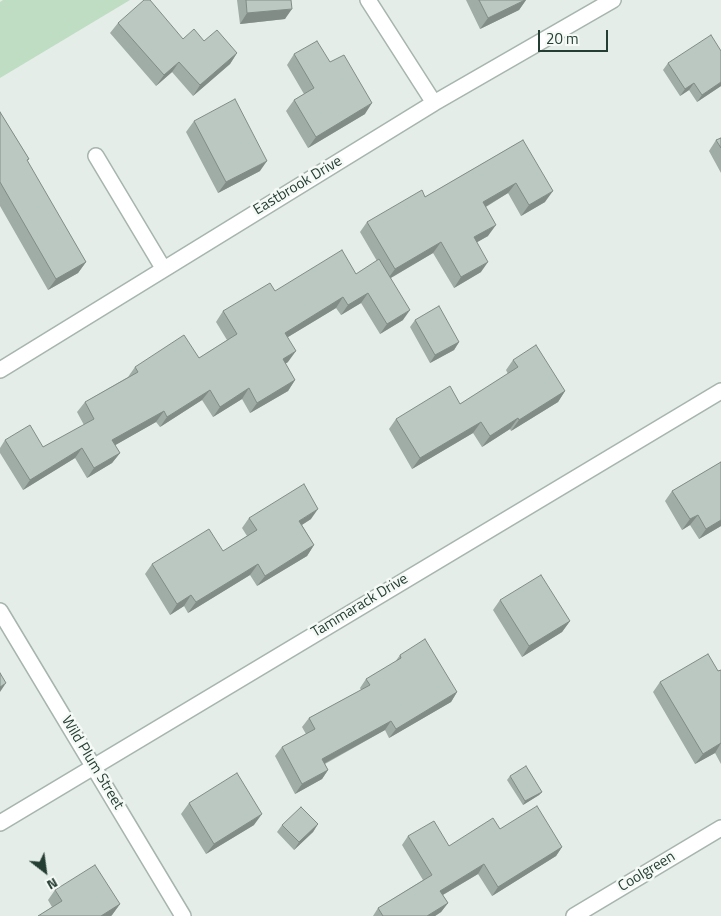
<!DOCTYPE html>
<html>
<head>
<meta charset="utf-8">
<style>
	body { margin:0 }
	#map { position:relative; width:721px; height:916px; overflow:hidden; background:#e4ede8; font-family:"Titillium Web",sans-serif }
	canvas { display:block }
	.north { position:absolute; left:20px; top:846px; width:50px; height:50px; -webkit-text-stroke:4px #f5faf7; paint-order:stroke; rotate:150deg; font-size:14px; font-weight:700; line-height:20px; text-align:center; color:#253e34 }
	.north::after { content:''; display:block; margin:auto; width:18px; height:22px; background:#253e34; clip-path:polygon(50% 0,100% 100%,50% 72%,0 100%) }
	.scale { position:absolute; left:538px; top:30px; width:70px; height:22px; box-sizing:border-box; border:2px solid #253e34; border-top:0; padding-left:6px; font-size:15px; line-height:18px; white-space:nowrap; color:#253e34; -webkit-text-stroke:4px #f5faf7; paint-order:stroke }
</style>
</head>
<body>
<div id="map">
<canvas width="721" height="916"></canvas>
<div class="north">N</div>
<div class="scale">20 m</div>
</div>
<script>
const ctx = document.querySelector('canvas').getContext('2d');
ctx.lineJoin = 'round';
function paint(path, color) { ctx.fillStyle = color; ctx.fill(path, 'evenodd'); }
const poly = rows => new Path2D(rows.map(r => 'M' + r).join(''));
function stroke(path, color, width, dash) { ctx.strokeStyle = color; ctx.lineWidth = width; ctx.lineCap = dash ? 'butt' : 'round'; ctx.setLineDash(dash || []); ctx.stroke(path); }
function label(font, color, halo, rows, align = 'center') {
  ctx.font = font + ' "Titillium Web",sans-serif'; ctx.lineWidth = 5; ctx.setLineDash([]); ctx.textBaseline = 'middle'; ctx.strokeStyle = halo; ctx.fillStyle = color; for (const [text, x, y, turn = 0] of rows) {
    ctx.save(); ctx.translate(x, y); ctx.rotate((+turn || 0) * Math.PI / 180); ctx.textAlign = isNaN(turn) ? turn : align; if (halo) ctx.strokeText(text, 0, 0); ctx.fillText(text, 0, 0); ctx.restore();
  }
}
paint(poly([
	[3,0,130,0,0,78,0,2]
]), '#bfddc3');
const minor = poly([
	[368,0,434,103],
	[96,156,163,268],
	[0,370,434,103,613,0],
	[0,611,183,916],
	[0,823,721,391],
	[574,916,721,828]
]);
stroke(minor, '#a7b5ae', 18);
stroke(minor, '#fff', 15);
paint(poly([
	[237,0,291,0,285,19,240,24],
	[466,0,526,0,519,10,480,29],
	[118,23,183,39,204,41,237,53,230,64,193,96,172,72,156,86,110,33],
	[294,54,330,62,365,114,308,148,286,111,294,100,304,94,287,65],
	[668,63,721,86,697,102,689,90,680,96,663,70],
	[0,112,29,159,27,161,86,262,78,273,48,290,0,206],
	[194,121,260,171,218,193,186,132],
	[721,138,721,173,709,151,716,140],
	[523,140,545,202,521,216,508,193,486,207,488,236,477,242,481,272,454,288,433,253,391,278,403,320,380,334,361,303,341,315,336,308,288,337,288,362,285,364,295,380,288,391,250,413,242,399,213,417,202,400,160,427,156,422,115,445,120,453,112,463,87,478,75,458,23,490,0,453,0,448,5,440,43,447,84,425,77,412,85,402,128,377,135,367,199,358,227,340,216,322,223,311,275,291,356,274,377,261,360,232,367,222,425,197],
	[415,320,459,342,454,350,430,363,410,327],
	[513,360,565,391,558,402,511,431,510,429,482,447,473,433,412,469,389,429,396,419,460,404,508,374,506,370],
	[721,462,721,526,699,539,690,525,682,530,665,501,672,491],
	[249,518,311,519,302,525,314,545,307,556,257,586,250,575,188,613,184,606,170,615,145,574,152,564,223,551,247,536,242,528],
	[500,600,570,621,562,632,522,657,493,610],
	[400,655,457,692,451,702,389,738,385,730,325,764,328,770,322,779,295,794,275,756,282,747,306,734,302,727,309,718,361,690,360,688,366,679,395,662],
	[721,670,721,764,715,753,695,764,653,692,660,682,718,671],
	[510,776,542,792,539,795,523,805,507,780],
	[189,803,254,825,206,854,181,814],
	[318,824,313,832,294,850,277,832,282,825],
	[500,829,562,847,556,856,492,896,478,874,443,895,448,903,441,912,435,916,373,916,378,908,423,880,402,845,408,836,449,846],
	[55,890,120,904,112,915,111,916,38,916,52,907,48,900]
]), '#a0aca6');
paint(poly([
	[525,0,526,0,519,10,480,29,488,18],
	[292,9,285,19,240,24,247,13],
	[237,53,230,64,193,96,200,85],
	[179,62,172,72,156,86,164,75],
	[721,82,721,86,697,102,702,95],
	[694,83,689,90,680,96,685,89],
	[372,103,365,114,308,148,316,137],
	[267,161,260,171,218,193,226,182],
	[516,183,508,193,475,213,483,202],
	[553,191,545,202,521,216,529,205],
	[496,225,488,236,467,248,474,237],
	[441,242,433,253,387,280,395,269],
	[86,262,78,273,48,290,56,279],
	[488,262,481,272,454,288,461,277],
	[368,293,361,303,341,315,348,305],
	[343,297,336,308,278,343,285,333],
	[410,310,403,320,380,334,387,324],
	[459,342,454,350,430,363,435,355],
	[296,351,288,362,275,370,283,359],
	[295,380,288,391,250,413,257,403],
	[249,388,242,399,213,417,220,407],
	[210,390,202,400,160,427,167,417],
	[565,391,558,402,511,431,519,420],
	[164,411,156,422,105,451,112,440],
	[518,418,510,429,482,447,490,436],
	[481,422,473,433,412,469,420,458],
	[82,448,75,458,23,490,30,480],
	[120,453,112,463,87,478,94,468],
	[318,509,311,519,292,531,299,521],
	[698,515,690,525,682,530,690,519],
	[721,520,721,526,699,539,706,529],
	[314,545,307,556,257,586,265,576],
	[258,564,250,575,188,613,196,602],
	[191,595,184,606,170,615,177,604],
	[570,621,562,632,522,657,529,646],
	[6,683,0,692,0,687],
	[457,692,451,702,389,738,396,729],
	[391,721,385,730,316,768,322,759],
	[721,743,715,753,695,764,703,754],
	[328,770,322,779,295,794,302,784],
	[542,792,539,795,523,805,525,801],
	[262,814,254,825,206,854,214,844],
	[318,824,313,832,294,850,299,842],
	[562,847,556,856,492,896,498,887],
	[484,864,478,874,434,900,440,891],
	[448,903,441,912,435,916,427,916],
	[120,904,112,915,111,916,101,916]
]), '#828c87');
const building = poly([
	[144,0,150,0,183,39,194,29,204,41,217,30,237,53,200,85,179,62,164,75,118,23,144,0],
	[246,0,291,0,292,9,247,13,246,0],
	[479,0,525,0,488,18,479,0],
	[711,35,721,51,721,82,702,95,694,83,685,89,668,63,711,35],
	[317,41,330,62,344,55,372,103,316,137,294,100,314,88,294,54,317,41],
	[235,99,267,161,226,182,194,121,235,99],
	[0,112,29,159,27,160,86,262,56,279,0,182,0,112],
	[721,138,721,148,716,140,721,138],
	[523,140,553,191,529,205,516,183,483,202,496,225,474,237,488,262,461,277,441,242,395,269,367,222,422,190,425,197,523,140],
	[342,250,356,274,379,259,410,310,387,324,368,293,348,305,343,297,285,333,296,351,283,359,295,380,257,403,249,388,220,407,210,390,167,417,164,411,112,440,120,453,94,468,82,448,30,480,5,440,30,425,43,447,94,419,85,402,138,372,135,367,184,335,199,358,237,334,223,311,270,283,275,291,342,250],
	[439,306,459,342,435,355,415,320,439,306],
	[536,345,565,391,519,420,518,418,490,436,481,422,420,458,396,419,450,386,460,404,518,367,513,360,536,345],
	[721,462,721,520,706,529,698,515,690,519,672,491,721,462],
	[304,484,318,509,299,521,314,545,265,576,258,564,196,602,191,595,177,604,152,564,209,529,223,551,257,530,249,518,304,484],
	[541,575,570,621,529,646,500,600,541,575],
	[425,639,457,692,396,729,391,721,322,759,328,770,302,784,282,747,315,729,309,718,370,685,366,679,401,658,400,655,425,639],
	[708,654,718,671,721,670,721,743,703,754,660,682,708,654],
	[0,673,6,683,0,687,0,673],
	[526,766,542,792,525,801,510,776,526,766],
	[237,773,262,814,214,844,189,803,237,773],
	[537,806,562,847,498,887,484,864,440,891,448,903,427,916,383,916,378,908,432,875,408,836,434,821,449,846,493,818,500,829,537,806],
	[301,807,318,824,299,842,282,825,301,807],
	[95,865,120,904,101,916,38,916,62,901,55,890,95,865]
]);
paint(building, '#bac8c1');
stroke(building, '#828c87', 1);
label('15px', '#253e34', '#f5faf7', [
	["Eastbrook Drive",298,186,-31],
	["Tammarack Drive",360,606,-31],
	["Wild Plum Street",92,763,59],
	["Coolgreen",647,872,-31]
]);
</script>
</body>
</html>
